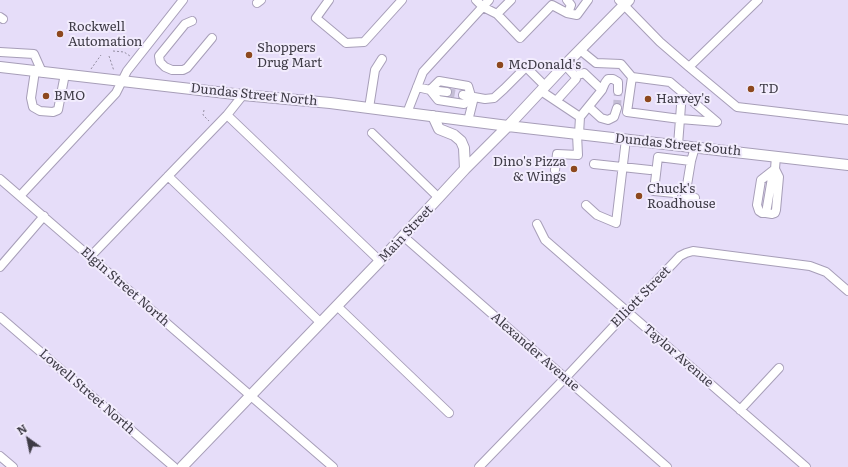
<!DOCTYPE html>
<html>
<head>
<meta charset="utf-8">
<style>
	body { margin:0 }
	#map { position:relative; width:848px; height:467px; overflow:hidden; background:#e6ddf9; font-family:Literata,serif }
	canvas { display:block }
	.north { position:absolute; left:8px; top:419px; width:40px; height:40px; -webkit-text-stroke:3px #f2ecfd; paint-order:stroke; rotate:327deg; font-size:11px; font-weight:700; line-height:16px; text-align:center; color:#3e3b46 }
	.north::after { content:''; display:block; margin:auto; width:14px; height:18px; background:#3e3b46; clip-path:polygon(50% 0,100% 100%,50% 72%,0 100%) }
</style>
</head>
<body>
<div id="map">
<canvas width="848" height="467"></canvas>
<div class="north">N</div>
</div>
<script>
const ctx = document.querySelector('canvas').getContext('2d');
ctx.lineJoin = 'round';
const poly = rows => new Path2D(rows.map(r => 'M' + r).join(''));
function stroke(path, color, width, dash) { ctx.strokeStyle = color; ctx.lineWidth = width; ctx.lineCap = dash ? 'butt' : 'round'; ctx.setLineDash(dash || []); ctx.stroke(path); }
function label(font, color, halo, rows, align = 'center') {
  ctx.font = font + ' Literata,serif'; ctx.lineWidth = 4; ctx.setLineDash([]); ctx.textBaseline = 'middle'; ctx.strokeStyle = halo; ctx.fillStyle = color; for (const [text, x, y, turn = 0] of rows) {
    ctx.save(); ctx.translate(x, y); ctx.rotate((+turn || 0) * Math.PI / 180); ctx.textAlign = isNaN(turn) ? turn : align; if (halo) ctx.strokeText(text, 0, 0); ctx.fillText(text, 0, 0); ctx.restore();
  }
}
stroke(poly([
	[447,92,463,95],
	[617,108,618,91]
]), '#c4bdd5', 8, [8, 4]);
const minor = poly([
	[329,0,316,18,346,43,364,42,402,0],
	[476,0,483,7,497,14,520,38,552,5,567,13,577,15,588,0],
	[567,0,571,5,568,13],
	[619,0,660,42,689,67,758,0],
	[257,3,261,0],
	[497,14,511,0],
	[0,17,3,19],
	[192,21,185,24,159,56,160,62,165,67,172,70,183,70,187,68,212,38],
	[580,50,596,63,621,64,632,77,670,82,717,122,680,119,678,145],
	[0,52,34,54,42,72],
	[689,67,737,107,848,120],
	[35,71,31,98,33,107,40,111,53,112,58,110,65,74],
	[575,76,584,73,602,90,580,117],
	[632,77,627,112,680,119,682,92],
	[417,87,430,90,438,100,464,104,471,96,474,97],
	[430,90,439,81,468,86,471,96,463,95],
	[430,90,447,92],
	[602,90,605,83,608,79,613,79,618,82,618,91],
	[541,91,580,117,579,134],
	[557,100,576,79,575,76,565,65],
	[589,107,601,118,608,120,614,117,617,108],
	[369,108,375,70,382,59],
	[407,113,423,72,489,0],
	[227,115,380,261],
	[468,121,474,97,485,99,494,98,504,89,526,67,545,86],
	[372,133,439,198],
	[695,147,691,161,685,197,695,198],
	[594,164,650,170],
	[775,169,761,180,757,205,759,211,762,213,766,213,772,178,775,174,775,169,776,156],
	[555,170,557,154,578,155,577,134],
	[168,176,321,323],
	[0,179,333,467],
	[674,193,654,191,658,157,691,161],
	[20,196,116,93,127,71,183,0],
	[586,205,597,215,616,223,626,139],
	[766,213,772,214,775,213,776,210,779,177,775,169],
	[537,224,545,240,806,467],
	[403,236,667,467],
	[90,257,227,115,243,95],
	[0,267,44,216],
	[337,306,449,413],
	[0,317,174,467],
	[740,410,779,368],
	[0,456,13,467],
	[479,467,570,373,627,312,680,256,686,253,693,251,810,266,826,272,848,291]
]);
const major = poly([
	[0,67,243,95,330,103,508,126,848,165],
	[433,116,439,129,454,135,461,141,464,148,465,169],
	[182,467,380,261,465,169,508,126,565,65,629,0]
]);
stroke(minor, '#a79eb8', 10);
stroke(major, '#a79eb8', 12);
stroke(poly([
	[113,51,124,52,130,56],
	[109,56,114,71],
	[91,69,101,55],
	[204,110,203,115,209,121]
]), '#938da0', 1, [2, 2]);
stroke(minor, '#fff', 8);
stroke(major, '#fff', 10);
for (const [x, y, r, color] of [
	[60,34,4,"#8d481e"],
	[249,55,4,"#8d481e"],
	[500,65,4,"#8d481e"],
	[751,89,4,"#8d481e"],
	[46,96,4,"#8d481e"],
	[648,99,4,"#8d481e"],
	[574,169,4,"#8d481e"],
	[639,196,4,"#8d481e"]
]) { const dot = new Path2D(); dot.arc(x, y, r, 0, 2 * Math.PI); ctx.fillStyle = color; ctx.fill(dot); stroke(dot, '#f2ecfd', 1.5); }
label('13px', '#3e3b46', '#f2ecfd', [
	["Rockwell",68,27],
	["Automation",68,42],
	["Shoppers",257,48],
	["Drug Mart",257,63],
	["McDonald's",508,65],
	["TD",759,89],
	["BMO",54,96],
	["Harvey's",656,99],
	["Dino's Pizza",566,162,"right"],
	["& Wings",566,177,"right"],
	["Chuck's",647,189],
	["Roadhouse",647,204]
], 'left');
label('13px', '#3e3b46', '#f2ecfd', [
	["Dundas Street North",254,95,6],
	["Dundas Street South",678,145,6],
	["Main Street",406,234,-47],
	["Elgin Street North",125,287,41],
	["Elliott Street",641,297,-46],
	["Alexander Avenue",535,352,41],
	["Taylor Avenue",678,356,41],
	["Lowell Street North",87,392,41]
]);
</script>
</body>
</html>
